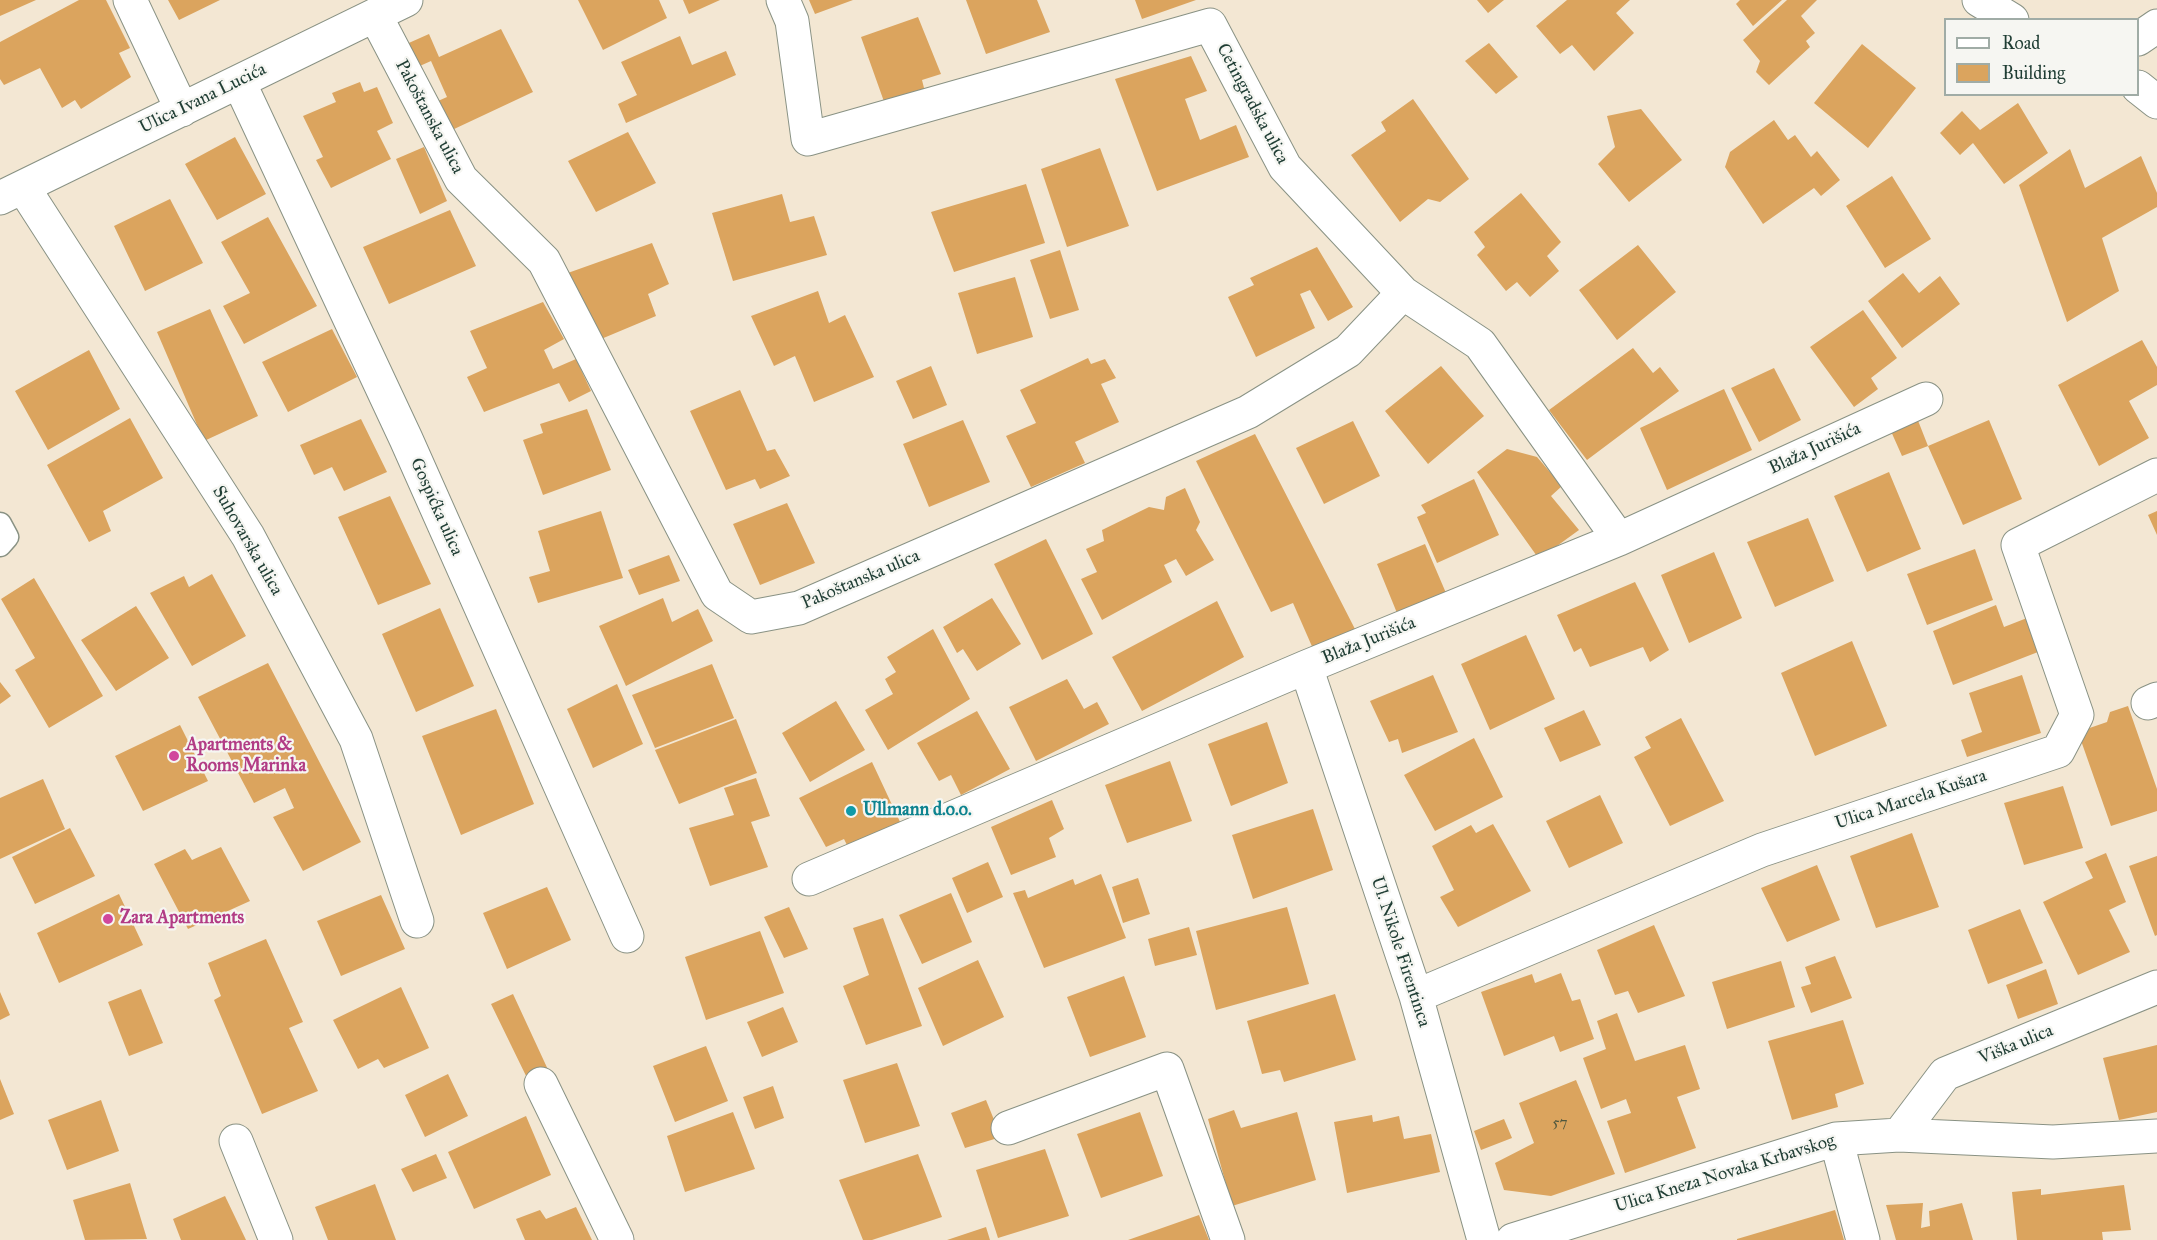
<!DOCTYPE html>
<html>
<head>
<meta charset="utf-8">
<style>
	body { margin:0 }
	#map { position:relative; width:2157px; height:1240px; overflow:hidden; background:#f3e7d3; font-family:"IM FELL Great Primer",serif }
	canvas { display:block }
	.legend { position:absolute; left:1944px; top:18px; width:195px; height:78px; box-sizing:border-box; background:#f6f6f2; border:2px solid #a0aca6; margin:0; padding:8px 10px; list-style:none; font-size:18px; color:#1f3d34 }
	.legend li { display:flex; align-items:center; gap:12px; height:30px }
	.legend b { width:30px; border:2px solid #a0aca6 }
</style>
</head>
<body>
<div id="map">
<canvas width="2157" height="1240"></canvas>
<ul class="legend">
<li><b style="height:8px;background:#fff"></b>Road</li>
<li><b style="height:16px;background:#dba45e"></b>Building</li>
</ul>
</div>
<script>
const ctx = document.querySelector('canvas').getContext('2d');
ctx.lineJoin = 'round';
function paint(path, color) { ctx.fillStyle = color; ctx.fill(path, 'evenodd'); }
const poly = rows => new Path2D(rows.map(r => 'M' + r).join(''));
function stroke(path, color, width, dash) { ctx.strokeStyle = color; ctx.lineWidth = width; ctx.lineCap = dash ? 'butt' : 'round'; ctx.setLineDash(dash || []); ctx.stroke(path); }
function label(font, color, halo, rows, align = 'center') {
  ctx.font = font + ' "IM FELL Great Primer",serif'; ctx.lineWidth = 4.5; ctx.setLineDash([]); ctx.textBaseline = 'middle'; ctx.strokeStyle = halo; ctx.fillStyle = color; for (const [text, x, y, turn = 0] of rows) {
    ctx.save(); ctx.translate(x, y); ctx.rotate((+turn || 0) * Math.PI / 180); ctx.textAlign = isNaN(turn) ? turn : align; if (halo) ctx.strokeText(text, 0, 0); ctx.fillText(text, 0, 0); ctx.restore();
  }
}
paint(poly([
	[0,0,36,0,0,16],
	[79,0,106,0,130,48,119,53,131,77,81,109,75,100,62,108,40,68,4,85,0,79,0,42],
	[168,0,220,0,179,20],
	[578,0,659,0,667,18,603,50],
	[683,0,720,0,689,14],
	[809,0,853,0,815,14],
	[966,0,1037,0,1050,32,986,54],
	[1135,0,1196,0,1142,19],
	[1477,0,1504,0,1488,13],
	[1567,0,1630,0,1616,13,1634,33,1594,71,1572,45,1560,54,1536,26],
	[1740,0,1782,0,1753,26,1736,4],
	[1787,0,1817,0,1801,16,1815,33,1806,41,1810,47,1769,85,1756,72,1760,61,1743,40],
	[918,17,941,74,922,80,927,100,887,110,861,37],
	[501,29,533,92,452,130,438,101,447,97,431,61,413,69,402,46,429,34,439,57],
	[680,36,692,65,726,51,736,75,626,123,618,104,637,95,621,62],
	[1489,43,1518,77,1496,94,1465,61],
	[1862,44,1916,88,1868,148,1814,103],
	[1191,56,1207,91,1185,99,1200,140,1236,125,1249,157,1157,191,1115,79],
	[360,82,364,92,377,87,393,123,377,131,391,159,331,188,316,160,323,157,303,116,336,102,332,93],
	[1413,99,1469,179,1440,202,1428,199,1400,222,1351,155,1386,131,1381,122],
	[2018,103,2048,153,2004,184,1973,143,1960,155,1940,133,1962,111,1980,130],
	[1641,109,1682,160,1629,202,1598,164,1615,147,1607,116],
	[1774,120,1788,140,1795,135,1811,157,1817,151,1840,180,1821,196,1814,188,1763,224,1725,167,1730,152],
	[628,132,656,183,596,212,568,161],
	[235,137,266,194,217,220,185,164],
	[424,147,447,201,420,214,396,159],
	[1100,148,1129,226,1067,247,1041,169],
	[2070,149,2085,188,2141,156,2157,193,2157,207,2102,238,2119,291,2067,322,2019,185],
	[1892,176,1931,239,1885,268,1846,206],
	[1026,184,1045,243,954,272,931,212],
	[1521,193,1561,242,1547,256,1559,271,1530,297,1517,282,1506,291,1477,255,1485,247,1474,232],
	[782,194,790,222,814,216,827,255,733,281,712,213],
	[170,199,203,263,145,291,114,226],
	[450,210,476,266,389,304,363,247],
	[268,217,317,306,244,344,223,306,250,293,221,242],
	[652,243,669,284,648,294,656,316,594,342,565,274],
	[1638,245,1676,292,1617,340,1579,290],
	[1317,247,1353,307,1328,321,1310,290,1300,294,1315,328,1256,357,1228,297,1254,285,1250,278],
	[1060,250,1079,310,1050,319,1030,260],
	[1903,273,1919,293,1940,276,1960,304,1902,348,1868,301],
	[1015,277,1033,337,977,354,958,293],
	[818,291,829,323,845,315,874,377,814,402,795,356,774,366,751,316],
	[543,302,564,339,544,350,553,369,576,359,591,391,569,402,559,383,484,412,467,377,487,368,470,331],
	[210,309,258,416,204,441,157,332],
	[1863,310,1897,358,1871,378,1878,389,1854,407,1810,347],
	[332,329,357,377,288,412,262,362],
	[2142,340,2157,367,2157,385,2129,401,2149,438,2099,466,2058,385],
	[1633,348,1653,373,1660,367,1679,391,1587,460,1549,410],
	[89,350,120,409,48,450,15,391],
	[1088,358,1091,364,1105,359,1116,378,1101,384,1119,422,1075,442,1085,463,1031,487,1006,436,1036,423,1020,390],
	[931,366,947,405,913,419,896,381],
	[1441,366,1484,416,1428,464,1385,411],
	[1774,368,1801,420,1759,442,1731,388],
	[1724,389,1752,450,1667,490,1640,428],
	[740,390,767,451,775,449,790,476,760,489,755,479,726,490,690,411],
	[587,409,611,470,543,495,523,440,543,433,540,424],
	[130,418,163,478,103,511,111,531,89,542,47,465],
	[1917,418,1928,446,1989,420,2022,499,1963,525,1928,446,1902,456,1890,429],
	[361,419,387,472,344,491,332,467,314,475,300,445],
	[963,420,990,482,929,507,903,444],
	[1353,421,1380,476,1324,504,1296,448],
	[1255,434,1356,631,1314,651,1293,603,1271,612,1196,461],
	[1507,449,1537,457,1562,486,1551,496,1579,530,1539,559,1477,472],
	[1889,472,1921,549,1867,572,1834,496],
	[1474,479,1499,535,1437,563,1417,517,1426,513,1421,505],
	[1185,488,1200,522,1196,530,1214,560,1186,576,1176,559,1164,565,1172,582,1102,620,1081,579,1097,572,1086,549,1104,541,1102,530,1149,507,1164,510,1166,497],
	[390,496,431,584,378,605,338,517],
	[787,503,815,563,760,585,733,524],
	[601,511,623,578,538,603,529,577,550,571,538,531],
	[2157,511,2157,535,2148,515],
	[1808,518,1834,581,1775,607,1747,542],
	[1046,539,1093,634,1042,660,994,564],
	[1425,544,1446,593,1397,613,1377,564],
	[1975,549,1993,600,1927,625,1907,574],
	[1714,552,1742,618,1689,643,1661,575],
	[669,555,680,581,639,595,628,570],
	[212,574,246,636,192,666,150,593,184,576,189,587],
	[34,578,103,696,49,728,15,670,35,658,1,599],
	[1635,582,1669,650,1650,662,1643,647,1590,667,1581,648,1574,652,1557,615],
	[663,598,672,622,698,609,713,641,626,686,599,626],
	[992,598,1021,644,977,671,963,649,957,653,943,627],
	[1217,601,1244,657,1142,711,1112,657],
	[1996,605,2004,627,2027,618,2038,652,1953,685,1933,631],
	[136,606,169,658,116,691,81,640],
	[440,608,474,686,416,712,382,634],
	[933,629,970,699,888,750,865,710,893,694,885,679,896,672,887,657],
	[1526,635,1555,699,1490,730,1461,664],
	[1852,641,1887,726,1815,756,1781,673],
	[268,663,361,842,303,871,273,817,294,808,285,788,254,803,198,697],
	[712,664,734,718,655,748,632,695],
	[1433,675,1458,732,1402,753,1398,739,1389,742,1370,701],
	[2022,675,2041,733,1967,757,1961,740,1982,732,1969,693],
	[1067,679,1084,709,1097,702,1109,724,1036,761,1009,707],
	[0,682,11,696,0,704],
	[617,684,643,744,593,768,567,709],
	[836,701,865,750,810,782,782,733],
	[2128,706,2157,789,2157,811,2111,826,2078,732,2107,722,2110,712],
	[496,709,534,804,461,835,422,736],
	[1584,710,1601,745,1560,762,1544,728],
	[977,711,1010,769,961,795,951,775,939,781,917,743],
	[1681,718,1724,801,1670,826,1634,757,1651,748,1645,737],
	[736,719,757,773,679,804,655,750],
	[1267,722,1288,783,1231,806,1208,744],
	[180,725,208,781,143,811,115,756],
	[1474,738,1503,797,1435,831,1404,775],
	[1170,761,1192,821,1127,843,1105,785],
	[872,762,901,824,850,851,844,839,826,847,799,798],
	[756,778,770,816,751,822,768,867,710,886,689,828,734,815,724,788],
	[43,779,65,829,0,859,0,798],
	[2063,786,2083,848,2024,865,2004,803],
	[1600,795,1623,843,1569,868,1546,821],
	[1052,800,1064,829,1049,838,1056,857,1011,875,991,827],
	[1313,809,1333,870,1253,899,1232,835],
	[1493,824,1531,891,1458,927,1440,897,1454,890,1432,846,1471,825,1476,833],
	[70,828,95,876,35,904,12,857],
	[1912,833,1939,907,1876,928,1850,856],
	[221,847,250,901,188,929,154,864,185,849,192,860],
	[2106,853,2126,902,2109,910,2130,952,2078,975,2043,902,2093,878,2085,862],
	[2157,856,2157,935,2155,936,2129,866],
	[988,862,1003,897,967,913,952,878],
	[1817,865,1840,920,1787,942,1761,888],
	[1101,874,1126,938,1044,968,1013,893,1025,890,1028,898,1073,879,1075,885],
	[1138,878,1150,914,1123,923,1112,887],
	[547,887,571,940,507,969,483,913],
	[951,893,972,942,922,964,899,915],
	[119,894,143,945,59,983,37,933],
	[381,895,405,949,341,976,317,921],
	[789,907,808,949,784,958,764,917],
	[1287,907,1309,984,1216,1010,1196,931],
	[2020,909,2043,963,1988,984,1968,930],
	[883,918,922,1026,866,1045,843,986,869,975,853,928],
	[1654,925,1685,996,1638,1013,1628,991,1615,995,1597,950],
	[1189,927,1197,955,1155,966,1148,939],
	[760,931,784,993,706,1020,685,957],
	[266,939,303,1022,289,1028,318,1091,262,1114,214,1000,221,996,208,963],
	[1835,956,1852,998,1811,1013,1801,987,1811,984,1805,967],
	[978,960,1004,1017,943,1046,918,988],
	[1781,961,1795,1007,1727,1029,1712,982],
	[2046,969,2058,1004,2018,1019,2006,985],
	[1561,973,1572,1001,1580,999,1594,1039,1560,1052,1554,1036,1504,1056,1481,992,1532,974,1535,983],
	[1124,976,1146,1037,1090,1057,1067,997],
	[401,987,429,1048,384,1068,378,1059,358,1069,333,1020],
	[141,989,163,1043,129,1056,108,1002],
	[0,992,10,1015,0,1020],
	[513,994,550,1074,529,1082,491,1004],
	[1335,994,1356,1060,1284,1082,1280,1070,1262,1074,1247,1021],
	[783,1007,798,1042,762,1057,747,1022],
	[1617,1013,1635,1061,1685,1045,1700,1089,1677,1097,1696,1148,1625,1173,1607,1121,1631,1113,1626,1099,1601,1109,1583,1058,1606,1049,1597,1021],
	[1843,1020,1864,1084,1835,1094,1838,1107,1792,1120,1768,1041],
	[2157,1045,2157,1112,2119,1120,2103,1058],
	[706,1046,728,1101,675,1122,653,1066],
	[897,1063,920,1126,865,1143,843,1080],
	[448,1074,468,1116,425,1137,405,1095],
	[0,1079,14,1114,0,1120],
	[1576,1080,1615,1174,1551,1196,1504,1190,1495,1163,1534,1143,1519,1103],
	[773,1086,784,1118,755,1129,743,1097],
	[101,1100,119,1151,67,1170,48,1120],
	[986,1100,1001,1137,965,1148,951,1113],
	[1234,1110,1241,1128,1297,1112,1316,1180,1232,1206,1208,1119],
	[733,1112,755,1169,685,1192,667,1136],
	[1140,1112,1163,1176,1101,1198,1077,1134],
	[1372,1115,1373,1122,1399,1116,1404,1139,1431,1134,1440,1172,1347,1193,1334,1122],
	[526,1116,551,1175,474,1209,448,1152],
	[1504,1119,1512,1138,1481,1150,1474,1131],
	[1045,1149,1069,1216,998,1238,976,1170],
	[436,1154,447,1178,413,1192,401,1169],
	[918,1154,942,1217,872,1240,863,1240,839,1180],
	[130,1183,147,1239,85,1240,73,1200],
	[375,1184,396,1240,328,1240,315,1207],
	[2124,1185,2131,1230,2102,1232,2103,1240,2017,1240,2012,1192,2041,1189,2041,1195],
	[225,1196,246,1240,181,1240,173,1219],
	[1923,1203,1921,1228,1930,1226,1929,1211,1962,1203,1973,1240,1896,1240,1886,1205],
	[576,1207,592,1240,525,1240,516,1219,540,1210,546,1219],
	[1835,1210,1844,1240,1737,1240,1737,1239],
	[1199,1215,1209,1240,1128,1240],
	[986,1227,990,1240,947,1240]
]), '#dba45e');
const lane = poly([
	[0,524,7,537,0,545]
]);
const street = poly([
	[130,0,182,110],
	[783,0,792,21,808,139,1210,25,1285,167,1403,293,1480,344,1619,539],
	[1979,0,2012,20],
	[375,15,461,179,544,261,717,594,751,617,799,608,1248,412,1348,351,1403,293],
	[2138,39,2157,26],
	[239,82,406,439,627,936],
	[2138,87,2157,102],
	[23,187,248,536,356,739,417,921],
	[0,198,406,0],
	[1306,667,1416,996,1484,1240],
	[2148,703,2157,699],
	[809,879,1306,667,1619,539,1926,399],
	[1416,996,1762,850,2058,751,2077,715,2018,545,2157,475],
	[541,1084,617,1240],
	[1008,1128,1167,1069,1228,1240],
	[1899,1135,1945,1074,2157,987],
	[1836,1139,1863,1240],
	[236,1141,276,1240],
	[1513,1240,1836,1139,1899,1135,2053,1142,2157,1136]
]);
stroke(lane, '#899284', 25);
stroke(street, '#899284', 35);
stroke(lane, '#fff', 22);
stroke(street, '#fff', 33);
for (const [x, y, r, color] of [
	[174,756,6,"#d1479c"],
	[851,811,6,"#0f9aa8"],
	[108,919,6,"#d1479c"]
]) { const dot = new Path2D(); dot.arc(x, y, r, 0, 2 * Math.PI); ctx.fillStyle = color; ctx.fill(dot); stroke(dot, '#f6f6f2', 2); }
label('15px', '#4e573e', null, [
	["57",1560,1123]
]);
label('18px', '#1f3d34', '#f6f6f2', [
	["Ulica Ivana Lucića",203,99,-26],
	["Cetingradska ulica",1252,104,62],
	["Pakoštanska ulica",429,117,62],
	["Blaža Jurišića",1815,449,-25],
	["Gospićka ulica",436,507,66],
	["Suhovarska ulica",247,541,60],
	["Pakoštanska ulica",861,580,-23],
	["Blaža Jurišića",1369,641,-22],
	["Ulica Marcela Kušara",1911,800,-18],
	["Ul. Nikole Firentinca",1400,952,72],
	["Viška ulica",2016,1045,-22],
	["Ulica Kneza Novaka Krbavskog",1725,1174,-17]
]);
label('bold 18px', '#b23c85', '#f6f6f2', [
	["Apartments &",186,746],
	["Rooms Marinka",186,767],
	["Zara Apartments",120,919]
], 'left');
label('bold 18px', '#0d838f', '#f6f6f2', [
	["Ullmann d.o.o.",863,811]
], 'left');
</script>
</body>
</html>
